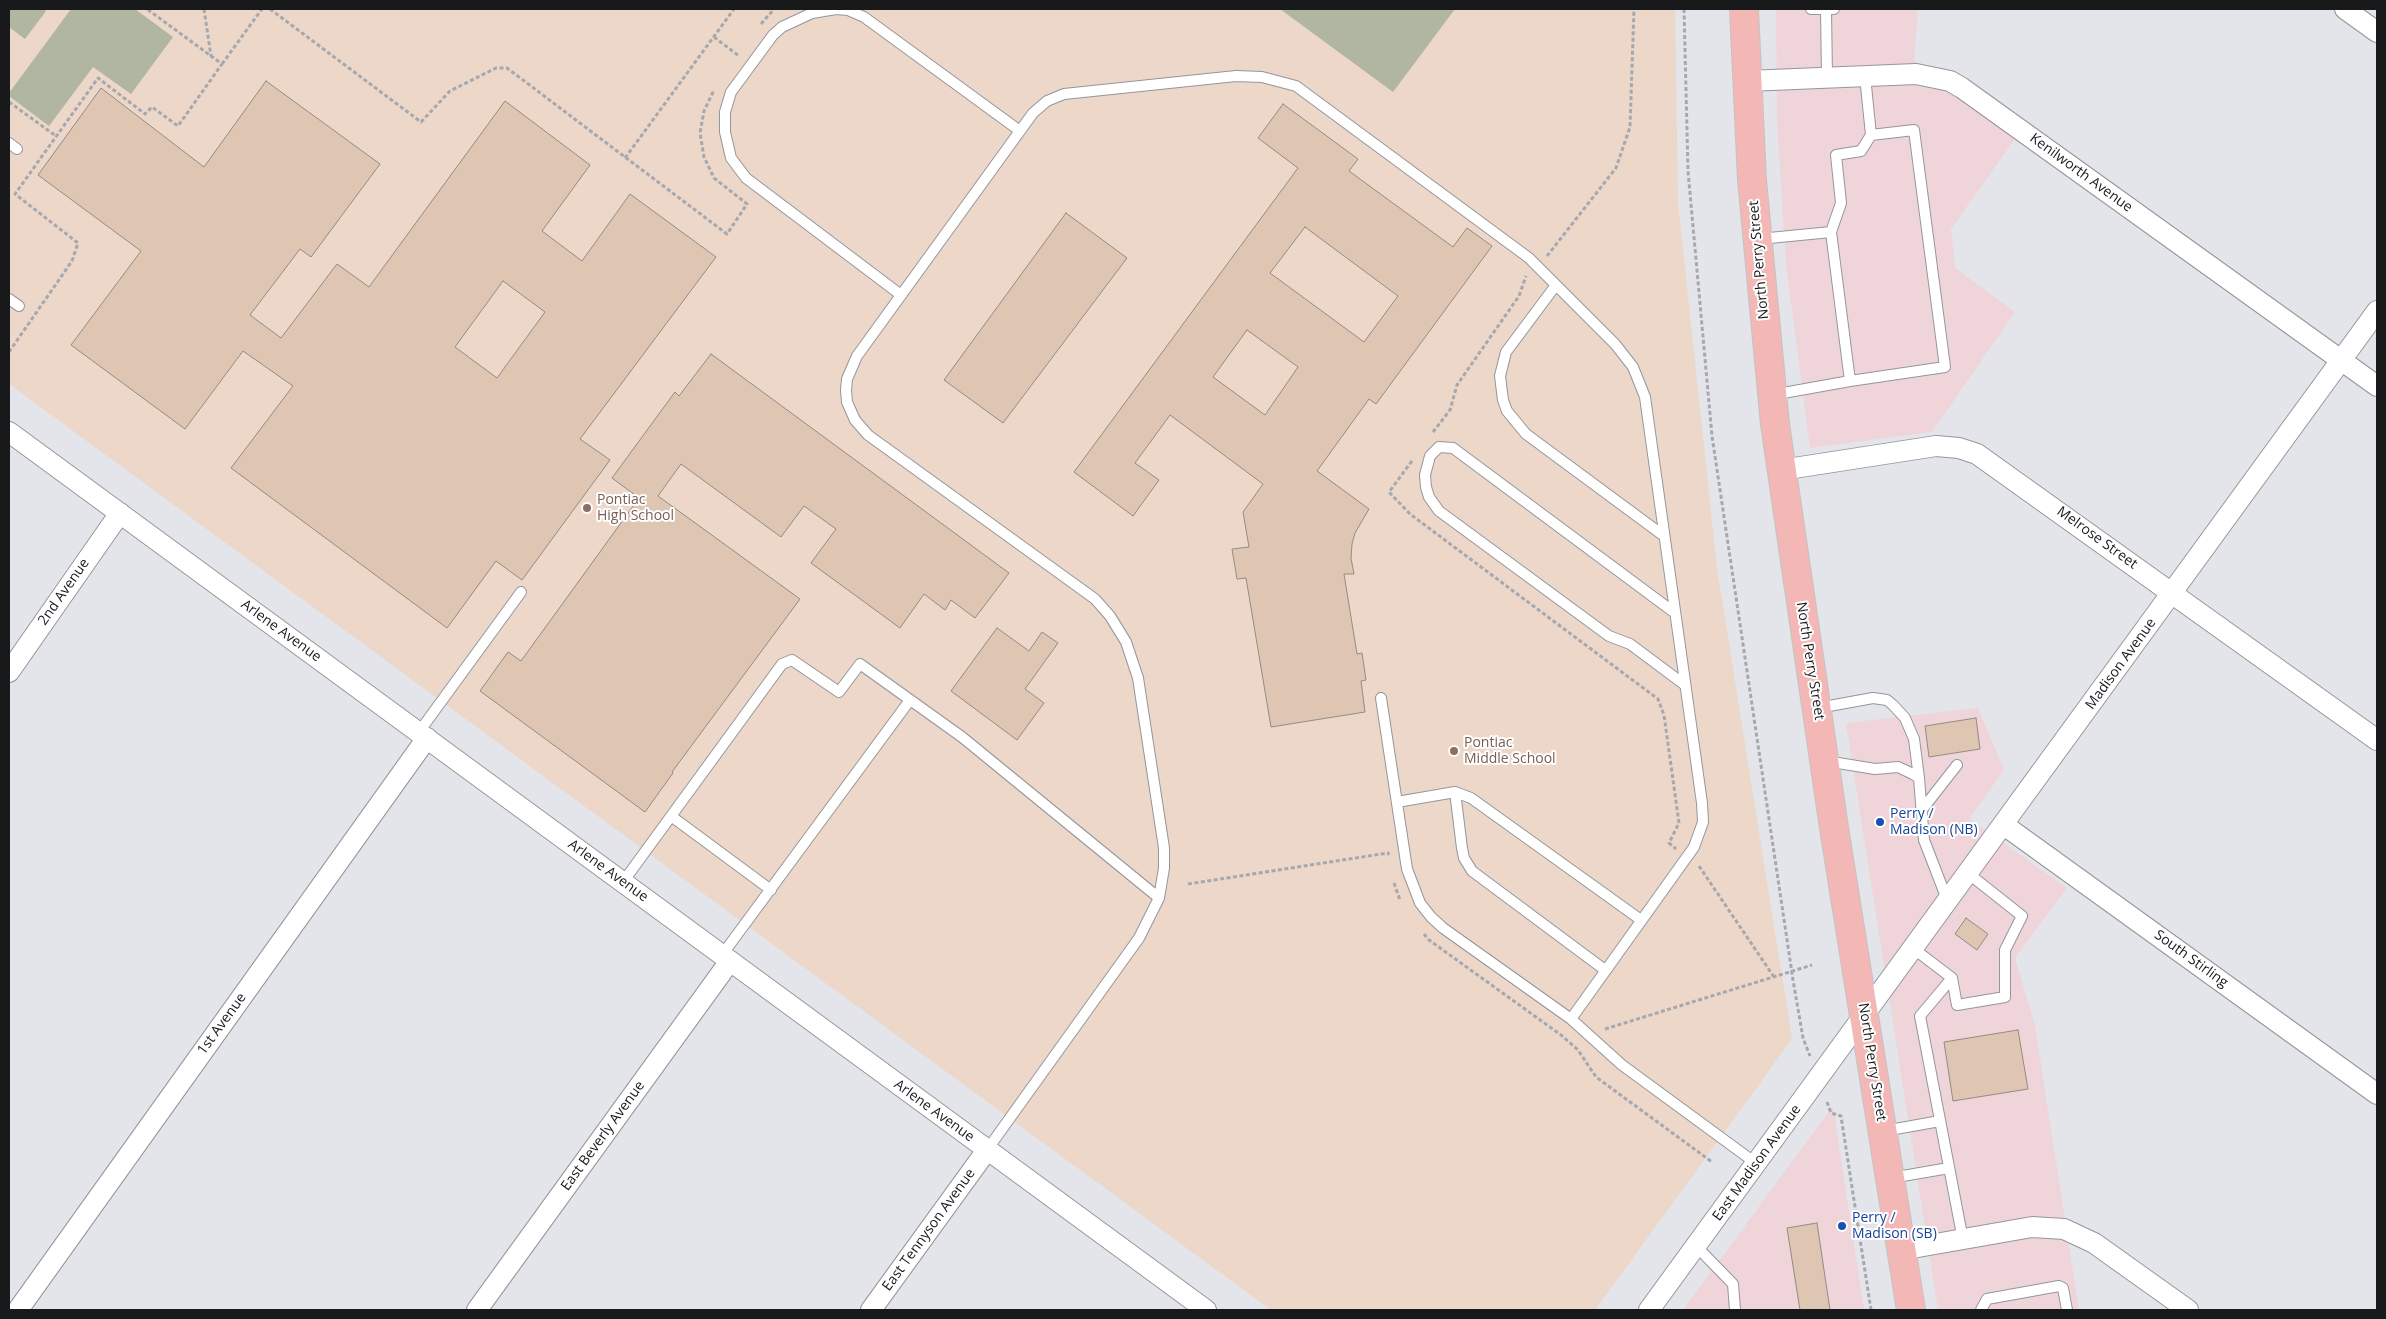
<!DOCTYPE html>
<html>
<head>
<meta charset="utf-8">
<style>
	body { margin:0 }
	#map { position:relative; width:2386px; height:1319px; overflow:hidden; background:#e3e5eb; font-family:"Open Sans",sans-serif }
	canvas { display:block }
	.frame { position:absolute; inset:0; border:10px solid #18191b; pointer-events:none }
</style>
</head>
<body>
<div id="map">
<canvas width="2386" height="1319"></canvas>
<div class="frame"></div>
</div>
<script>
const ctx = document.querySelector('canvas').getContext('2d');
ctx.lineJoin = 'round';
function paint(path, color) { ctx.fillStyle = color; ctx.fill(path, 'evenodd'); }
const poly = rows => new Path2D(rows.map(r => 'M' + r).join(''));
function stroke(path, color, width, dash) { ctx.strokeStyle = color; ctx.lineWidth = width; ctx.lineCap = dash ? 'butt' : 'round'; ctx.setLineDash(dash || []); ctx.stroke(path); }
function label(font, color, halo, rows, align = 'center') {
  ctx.font = font + ' "Open Sans",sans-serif'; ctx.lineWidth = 4; ctx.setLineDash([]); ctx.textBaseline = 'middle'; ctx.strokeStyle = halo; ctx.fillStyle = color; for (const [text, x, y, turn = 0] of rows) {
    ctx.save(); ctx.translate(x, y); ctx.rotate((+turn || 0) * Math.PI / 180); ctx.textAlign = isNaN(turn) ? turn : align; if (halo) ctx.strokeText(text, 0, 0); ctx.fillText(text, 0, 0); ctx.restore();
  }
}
paint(poly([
	[1776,9,1918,9,1914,60,2017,136,1951,229,1955,268,2015,312,1932,432,1810,448,1786,264,1777,121],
	[1978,708,2004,770,1969,819,2067,888,2015,958,2035,1026,2079,1310,1938,1310,1846,723],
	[1833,1106,1864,1310,1683,1310]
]), '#efd4d9');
paint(poly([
	[9,9,1675,9,1678,203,1717,568,1792,1039,1595,1310,1271,1310,9,384]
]), '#ecd7c9');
paint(poly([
	[9,9,43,9,46,11,25,39,9,27],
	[71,9,135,9,173,37,131,94,93,67,49,126,9,96,9,93],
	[1280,9,1455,9,1393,92]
]), '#b0b6a2');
const building = poly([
	[266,81,380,164,311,257,300,249,250,315,281,338,337,264,369,287,505,101,590,165,542,231,582,261,630,194,716,257,580,439,610,460,522,580,496,561,447,628,231,468,293,386,243,351,185,429,71,345,141,251,38,175,101,88,204,167,266,81],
	[503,281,545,312,497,378,455,347,503,281],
	[1283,104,1358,159,1349,171,1453,247,1467,228,1492,246,1376,404,1369,399,1317,471,1369,509,1355,533,1352,544,1351,558,1354,574,1344,574,1357,654,1362,653,1366,680,1361,681,1365,712,1271,727,1246,578,1237,579,1232,549,1249,547,1243,512,1263,484,1170,415,1135,463,1159,480,1133,516,1074,472,1298,168,1258,138,1283,104],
	[1305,227,1398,296,1364,342,1270,273,1305,227],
	[1247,330,1298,367,1265,415,1213,377,1247,330],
	[1066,213,1127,258,1003,423,944,380,1066,213],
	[711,354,1009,573,975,618,951,600,945,610,924,594,900,628,811,563,836,529,804,506,781,537,681,464,658,496,800,599,672,772,673,773,645,812,480,691,508,652,521,661,639,498,612,478,675,392,679,396,711,354],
	[997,628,1029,651,1042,632,1058,643,1025,689,1044,703,1017,740,951,691,997,628],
	[1976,718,1980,749,1929,757,1925,726,1976,718],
	[1966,918,1988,934,1977,950,1955,934,1966,918],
	[2018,1030,2028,1089,1953,1101,1944,1042,2018,1030],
	[1817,1223,1830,1310,1800,1310,1787,1228,1817,1223]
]);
paint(building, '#dfc6b2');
stroke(building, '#918c88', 1);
const lane = poly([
	[1811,9,1834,9],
	[1826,10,1827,77],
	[9,143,17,149],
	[1831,232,1841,203,1836,155,1861,151,1871,135],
	[1759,239,1831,232,1850,381,1772,395],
	[1556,285,1506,352,1500,376,1503,400,1507,411,1526,434,1664,536],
	[901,295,746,178,731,158,725,132,725,112,731,92,773,35,782,27,812,13,836,9,848,10,864,17,1020,131],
	[9,299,19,306],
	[1850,381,1945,367,1914,130,1871,135,1865,76],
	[1675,613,1453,448,1439,447,1430,456,1425,475,1426,487,1429,497,1439,511,1609,636,1630,644,1685,685],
	[1381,698,1407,869,1420,903,1431,917,1443,928,1571,1019,1622,1065,1757,1164],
	[1818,708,1873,698,1887,700,1893,705,1905,718,1914,739,1919,778],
	[419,732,521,592],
	[1826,761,1875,769,1898,767,1913,774,1919,778,1924,840,1948,902],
	[1455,792,1462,848,1464,858,1472,871,1605,970],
	[1397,802,1455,792,1471,798,1641,920],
	[1921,811,1957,765],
	[671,816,771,890],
	[623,882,782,664,792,660,839,692,860,664,962,737,1159,898],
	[1914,949,1952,978,1957,1005,2005,997,2005,950,2022,916,1969,874],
	[722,955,910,700],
	[1952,978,1920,1016,1963,1240],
	[1884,1131,1940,1121],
	[987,1150,1139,938,1159,898,1164,868,1164,848,1138,678,1126,642,1110,616,1095,599,868,435,855,420,847,402,846,390,847,379,857,356,1033,113,1047,101,1064,94,1236,76,1262,77,1296,86,1529,258,1615,344,1633,367,1645,397,1702,803,1703,822,1694,847,1571,1019],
	[1891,1178,1949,1168],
	[1696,1246,1733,1284,1735,1310],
	[1981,1310,1987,1299,2059,1286,2063,1288,2067,1310]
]);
const street = poly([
	[2345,9,2377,32],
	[1747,81,1916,74,1950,81,1962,88,2377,386],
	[9,432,1206,1310],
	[1781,470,1936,446,1959,448,1977,454,2377,740],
	[9,672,120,513],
	[2004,825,2377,1094],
	[1901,1250,2032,1227,2064,1229,2094,1243,2188,1310],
	[18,1310,427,738],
	[477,1310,730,961],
	[871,1310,987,1150],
	[1649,1310,2377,311]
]);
const primary = poly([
	[1744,9,1752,180,1775,424,1834,828,1911,1310]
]);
stroke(lane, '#94969c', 12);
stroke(street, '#94969c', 22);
stroke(primary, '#c3c3c4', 30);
stroke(poly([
	[204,9,211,56],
	[270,9,421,122,450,91,496,68,507,68,727,234,747,204,714,178,704,157,700,133,704,111,714,90],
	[1684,9,1688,171,1712,436,1793,980,1803,1038,1810,1056],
	[761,24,774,9],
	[714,37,739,56],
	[222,64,262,9],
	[9,102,56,136],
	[625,158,734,9],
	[1547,256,1616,168,1630,127,1634,9],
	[9,352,72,261,78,243,15,194,98,78,145,114,152,107,178,126,222,64,147,9],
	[1433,432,1450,410,1457,385,1519,296,1526,276],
	[1412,461,1389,492,1410,514,1658,699,1664,715,1679,823,1669,843,1676,849],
	[1699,866,1774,977],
	[1394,883,1400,900],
	[1188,884,1388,853,1389,855],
	[1424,934,1429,940,1561,1035,1578,1050,1596,1077,1712,1162],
	[1605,1029,1812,965],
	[1827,1102,1831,1113,1841,1116,1871,1310]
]), '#a6a8ad', 3, [4, 2.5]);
stroke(lane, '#fff', 10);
stroke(street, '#fff', 20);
stroke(primary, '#f3b8b6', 28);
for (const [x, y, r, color] of [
	[587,508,5,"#8d6e63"],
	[1454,751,5,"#8d6e63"],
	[1880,822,5,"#1a4fb4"],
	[1842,1226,5,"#1a4fb4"]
]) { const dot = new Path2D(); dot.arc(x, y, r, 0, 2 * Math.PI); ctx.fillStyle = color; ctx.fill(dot); stroke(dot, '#fff', 2); }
label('14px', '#18191b', '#fff', [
	["Kenilworth Avenue",2081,173,36],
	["North Perry Street",1759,260,-95],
	["Melrose Street",2097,538,36],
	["2nd Avenue",64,592,-55],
	["Arlene Avenue",281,631,36],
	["North Perry Street",1810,661,81],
	["Madison Avenue",2121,664,-54],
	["Arlene Avenue",608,871,36],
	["South Stirling",2191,959,36],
	["1st Avenue",222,1024,-54],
	["North Perry Street",1872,1062,81],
	["Arlene Avenue",934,1111,36],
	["East Beverly Avenue",603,1136,-54],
	["East Madison Avenue",1757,1163,-54],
	["East Tennyson Avenue",929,1230,-54]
]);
label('14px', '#785e54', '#fff', [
	["Pontiac",597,500],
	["High School",597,516],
	["Pontiac",1464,743],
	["Middle School",1464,759]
], 'left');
label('14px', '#164399', '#fff', [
	["Perry /",1890,814],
	["Madison (NB)",1890,830],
	["Perry /",1852,1218],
	["Madison (SB)",1852,1234]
], 'left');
</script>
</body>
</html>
